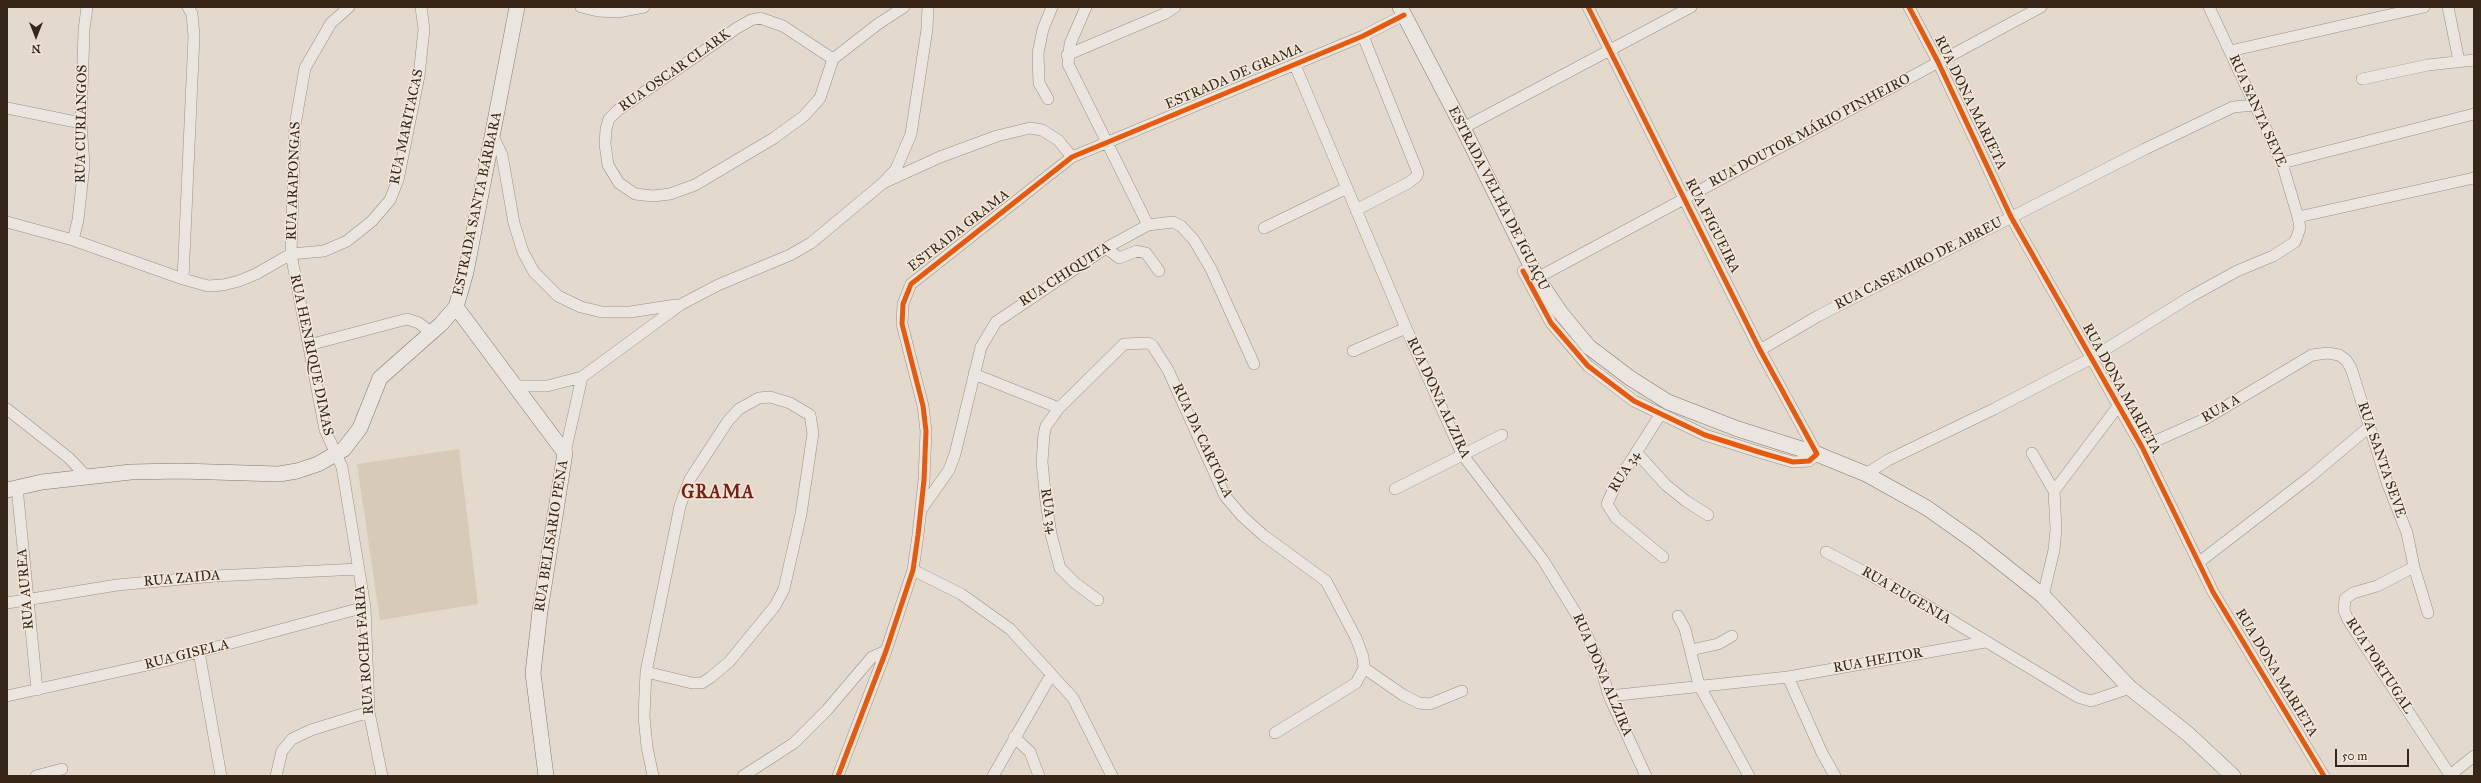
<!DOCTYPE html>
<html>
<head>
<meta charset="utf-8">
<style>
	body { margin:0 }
	#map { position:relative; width:2481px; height:783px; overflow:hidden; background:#e3dacd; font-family:"IM FELL Great Primer",serif }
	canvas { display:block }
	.frame { position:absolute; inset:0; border:8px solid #362619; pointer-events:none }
	.north { position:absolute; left:16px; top:16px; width:40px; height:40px; -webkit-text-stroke:3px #f3e8d9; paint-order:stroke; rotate:180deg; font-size:11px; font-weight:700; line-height:16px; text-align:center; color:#362619 }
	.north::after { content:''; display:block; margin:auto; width:14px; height:18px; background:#362619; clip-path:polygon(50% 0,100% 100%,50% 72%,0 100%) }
	.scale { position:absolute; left:2335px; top:749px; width:74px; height:18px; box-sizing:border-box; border:2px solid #362619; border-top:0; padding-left:5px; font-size:12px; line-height:14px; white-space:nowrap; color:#362619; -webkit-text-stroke:3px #f3e8d9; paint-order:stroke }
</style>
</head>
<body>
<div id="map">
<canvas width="2481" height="783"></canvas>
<div class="frame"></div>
<div class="north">N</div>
<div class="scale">50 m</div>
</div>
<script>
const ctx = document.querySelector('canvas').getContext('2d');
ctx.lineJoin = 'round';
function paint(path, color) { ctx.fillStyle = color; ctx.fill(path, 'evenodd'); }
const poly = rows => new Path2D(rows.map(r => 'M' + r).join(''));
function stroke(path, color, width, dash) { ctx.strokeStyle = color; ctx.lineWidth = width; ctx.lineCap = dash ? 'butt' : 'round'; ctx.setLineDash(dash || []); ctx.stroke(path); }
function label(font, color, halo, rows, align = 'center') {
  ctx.font = font + ' "IM FELL Great Primer",serif'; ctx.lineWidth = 3; ctx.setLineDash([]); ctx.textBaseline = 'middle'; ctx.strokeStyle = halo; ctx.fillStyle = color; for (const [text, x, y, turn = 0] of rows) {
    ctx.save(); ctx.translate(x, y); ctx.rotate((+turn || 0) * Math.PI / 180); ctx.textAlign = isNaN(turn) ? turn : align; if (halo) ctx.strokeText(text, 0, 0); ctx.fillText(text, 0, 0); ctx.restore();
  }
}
paint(poly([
	[459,449,478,604,380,620,357,464]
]), '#d7cab8');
const street = poly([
	[349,7,331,23,305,68,295,125,291,254,325,430,342,467,365,607,369,712,382,776],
	[581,7,598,11,618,12,644,7],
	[1086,7,1070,44,1068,64,1148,225],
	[1909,7,1938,62,2011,217,2142,447,2213,592,2324,776],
	[2448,7,2459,61],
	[760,18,783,26,833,59,820,98,804,116,774,138,695,185,670,194,653,196,635,194,619,183,608,165,605,144,606,129,609,119,618,110,737,28,751,20,760,18],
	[2230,51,2424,7],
	[1067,55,1164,14,1175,7],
	[833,59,878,24,904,7],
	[1295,65,1406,328,1462,454,1543,560,1580,620,1600,665,1609,696,1646,776],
	[2362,79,2428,65,2474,60],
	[1048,99,1039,83,1038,53,1043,29,1052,7],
	[7,108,81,123],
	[1463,128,1691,7],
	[492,134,502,155,514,223,523,252,534,272,558,296,581,307,602,312,630,312,676,305],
	[2282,163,2474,114],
	[885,181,896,169,911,134,927,29,928,7],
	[1356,210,1408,183,1416,177,1418,173,1363,36],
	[2298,217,2474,178],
	[7,222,73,240,183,279,208,286,223,285,239,281,256,274,291,254,324,251,347,241,372,221,390,200,398,180,419,76,424,29,421,7],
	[1264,228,1347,188],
	[73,240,78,220,84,165,81,123,84,30,87,7],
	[1106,248,1119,258,1137,251,1146,253,1159,271],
	[1523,271,1551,323,1588,366,1634,401,1705,435,1762,453,1793,462,1809,461,1817,454,1760,350,1588,7],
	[1537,278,2041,7],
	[183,279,194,36,192,14,188,7],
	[309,345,407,319,419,323,430,332],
	[1760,350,1818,316,2145,149,2233,107,2255,105],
	[1353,351,1406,328],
	[974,374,1059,408],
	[516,386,547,386,582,377,680,305,718,285,790,255,811,243,883,183,940,157,997,136,1030,128,1042,130,1058,140,1072,157],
	[7,409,69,458,87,477],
	[1660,415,1615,486,1607,504,1616,518,1663,557],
	[2142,447,2205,419,2312,355,2328,353,2339,355,2346,360,2351,368,2387,482,2407,533,2414,567,2428,613],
	[565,453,582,377],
	[1637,453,1666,485,1686,501,1708,515],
	[2032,453,2054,491],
	[1866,474,1888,460,1994,409,2090,359,2190,297,2237,271,2273,256,2295,242,2300,228,2298,217,2282,163,2209,7],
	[17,487,37,690],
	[1395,489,1502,435],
	[923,507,949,470,955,454,981,347,996,322,1106,248,1148,225,1173,222,1181,226,1194,240,1211,269,1254,364],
	[1826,552,1916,599,2078,697,2091,701,2130,688],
	[2198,563,2311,476,2369,427],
	[2414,567,2377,586,2353,593,2345,599,2344,610,2348,620,2450,775],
	[913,570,961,594,1010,629,1073,698,1112,776],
	[2043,596,2054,550,2056,529,2054,491,2119,405],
	[1098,600,1075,583,1060,568,1051,534,1046,502,1042,462,1044,434,1046,426,1059,408,1124,344,1148,343,1152,345,1168,370,1225,496,1242,516,1263,535,1326,581,1356,638,1363,657,1364,668,1356,683,1275,733],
	[7,603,117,585,215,576,359,569],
	[1678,616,1685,629,1699,685,1749,776],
	[1691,650,1718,644,1732,636],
	[199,652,221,776],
	[1364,668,1403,695,1419,703,1430,704,1462,691],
	[646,672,692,683,702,683,711,677,729,662,775,606,784,589,801,514,813,433,810,415,790,403,770,397,759,398,739,409,728,421,690,479,680,506,646,672,644,716,647,747,653,776],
	[1788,677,1822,753,1835,776],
	[7,696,161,662,365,607],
	[1609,696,1788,677,1985,642],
	[1014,737,1030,752,1039,776],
	[36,776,62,769],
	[276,776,282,751,292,739,311,730,369,712],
	[743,776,794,743,827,710,872,657,886,651],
	[838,776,886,651,913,570,918,535,924,480,926,431,923,406,902,324,903,304,911,284,1072,157,1363,36,1404,15],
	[993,776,1051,675],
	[2449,776,2474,756]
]);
const secondary = poly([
	[1400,7,1463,128,1537,278,1560,312,1589,347,1630,378,1668,402,1738,429,1817,454,1866,474,1927,508,1975,542,2043,596,2130,688,2188,734,2233,776],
	[456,307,565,453,540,611,533,673,546,776],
	[7,490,42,482,131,472,180,471,279,474,297,471,318,464,344,449,360,428,380,378,441,324,456,307,466,272,517,7]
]);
stroke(street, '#989087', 12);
stroke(secondary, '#7f786f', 16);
stroke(street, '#eae5de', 11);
stroke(secondary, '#eae5de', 15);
stroke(poly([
	[1909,7,1938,62,2011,217,2142,447,2213,592,2324,776],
	[1523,271,1551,323,1588,366,1634,401,1705,435,1762,453,1793,462,1809,461,1817,454,1760,350,1588,7],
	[838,776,886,651,913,570,918,535,924,480,926,431,923,406,902,324,903,304,911,284,1072,157,1363,36,1404,15]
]), '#e8590c', 5);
label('14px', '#362619', '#f3e8d9', [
	["RUA OSCAR CLARK",675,71,-35],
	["ESTRADA DE GRAMA",1234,77,-23],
	["RUA DONA MARIETA",1970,103,64],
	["RUA SANTA SEVE",2257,111,66],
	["RUA CURIANGOS",82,124,-89],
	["RUA MARITACAS",407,127,-78],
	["RUA DOUTOR MÁRIO PINHEIRO",1810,131,-28],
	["RUA ARAPONGAS",294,181,-88],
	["ESTRADA VELHA DE IGUAÇU",1498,199,63],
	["ESTRADA SANTA BÁRBARA",478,204,-78],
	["RUA FIGUEIRA",1712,226,63],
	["ESTRADA GRAMA",959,231,-38],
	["RUA CASEMIRO DE ABREU",1919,264,-27],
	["RUA CHIQUITA",1065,275,-33],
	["RUA HENRIQUE DIMAS",311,355,78],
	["RUA DONA MARIETA",2121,389,61],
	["RUA DONA ALZIRA",1438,398,65],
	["RUA A",2221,409,-30],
	["RUA DA CARTOLA",1202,441,65],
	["RUA SANTA SEVE",2381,460,71],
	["RUA 34",1625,472,-58],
	["RUA 34",1048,511,81],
	["RUA BELISARIO PENA",552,536,-81],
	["RUA ZAIDA",182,579,-5],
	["RUA AUREA",26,589,-95],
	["RUA EUGENIA",1906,596,30],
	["RUA ROCHA FARIA",365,650,-94],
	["RUA GISELA",187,655,-14],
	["RUA HEITOR",1878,661,-10],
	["RUA PORTUGAL",2379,666,57],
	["RUA DONA MARIETA",2276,673,59],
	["RUA DONA ALZIRA",1602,675,67]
]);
ctx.letterSpacing = '1px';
label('bold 18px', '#7a1f14', '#f3e8d9', [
	["GRAMA",718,494]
]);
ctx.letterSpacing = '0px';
</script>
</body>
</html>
